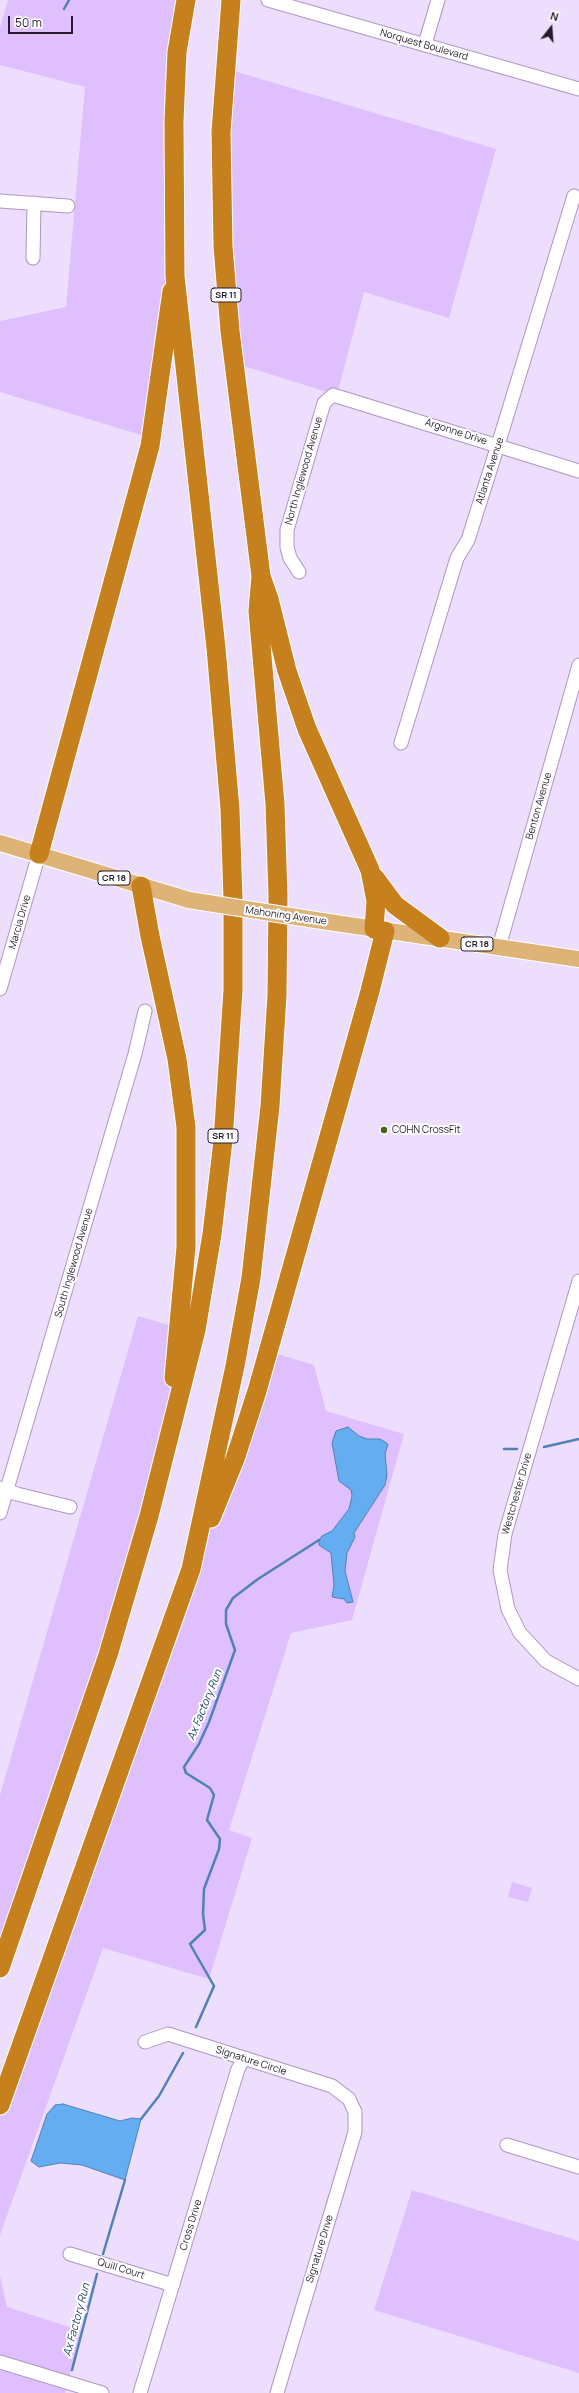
<!DOCTYPE html>
<html>
<head>
<meta charset="utf-8">
<style>
	body { margin:0 }
	#map { position:relative; width:579px; height:2393px; overflow:hidden; background:#eddefd; font-family:Manrope,sans-serif }
	canvas { display:block }
	.north { position:absolute; left:531px; top:8px; width:40px; height:40px; -webkit-text-stroke:3px #fff; paint-order:stroke; rotate:17deg; font-size:11px; font-weight:700; line-height:16px; text-align:center; color:#251b2e }
	.north::after { content:''; display:block; margin:auto; width:14px; height:18px; background:#251b2e; clip-path:polygon(50% 0,100% 100%,50% 72%,0 100%) }
	.scale { position:absolute; left:8px; top:16px; width:65px; height:18px; box-sizing:border-box; border:2px solid #251b2e; border-top:0; padding-left:5px; font-size:12px; line-height:14px; white-space:nowrap; color:#251b2e; -webkit-text-stroke:3px #fff; paint-order:stroke }
</style>
</head>
<body>
<div id="map">
<canvas width="579" height="2393"></canvas>
<div class="north">N</div>
<div class="scale">50 m</div>
</div>
<script>
const ctx = document.querySelector('canvas').getContext('2d');
ctx.lineJoin = 'round';
function paint(path, color) { ctx.fillStyle = color; ctx.fill(path, 'evenodd'); }
const poly = rows => new Path2D(rows.map(r => 'M' + r).join(''));
function stroke(path, color, width, dash) { ctx.strokeStyle = color; ctx.lineWidth = width; ctx.lineCap = dash ? 'butt' : 'round'; ctx.setLineDash(dash || []); ctx.stroke(path); }
function label(font, color, halo, rows, align = 'center') {
  ctx.font = font + ' Manrope,sans-serif'; ctx.lineWidth = 4; ctx.setLineDash([]); ctx.textBaseline = 'middle'; ctx.strokeStyle = halo; ctx.fillStyle = color; for (const [text, x, y, turn = 0] of rows) {
    ctx.save(); ctx.translate(x, y); ctx.rotate((+turn || 0) * Math.PI / 180); ctx.textAlign = isNaN(turn) ? turn : align; if (halo) ctx.strokeText(text, 0, 0); ctx.fillText(text, 0, 0); ctx.restore();
  }
}
paint(poly([
	[8,0,186,0,175,276,151,438,0,392,0,321,66,307,85,87,0,65,0,28],
	[224,68,496,149,449,318,364,292,337,395,234,363],
	[138,1316,179,1328,170,1431,0,1968,0,1795],
	[268,1351,314,1365,326,1411,404,1434,352,1620,291,1633,229,1830,252,1838,209,1979,103,1948,0,2235,0,2104],
	[512,1882,532,1888,528,1902,508,1897],
	[412,2190,579,2241,579,2373,374,2310],
	[0,2276,7,2307,82,2331,65,2393,0,2393]
]), '#e0bffe');
const water = poly([
	[348,1427,359,1436,367,1439,380,1439,388,1444,385,1454,387,1475,385,1485,354,1533,355,1537,347,1553,345,1571,353,1602,347,1603,344,1599,332,1597,334,1585,331,1553,319,1545,319,1540,322,1536,332,1531,349,1509,352,1496,351,1490,339,1481,332,1443,336,1431,348,1427],
	[63,2104,120,2121,132,2118,141,2119,125,2180,82,2165,60,2163,39,2167,31,2161,47,2114,55,2105,63,2104]
]);
paint(water, '#64adf0');
stroke(water, '#5181b6', 1);
stroke(poly([
	[64,9,69,0],
	[544,1447,579,1439],
	[504,1449,517,1449],
	[196,2027,214,1986,190,1944,205,1930,203,1914,204,1889,219,1849,220,1839,207,1820,214,1795,210,1788,186,1773,184,1767,199,1744,209,1722,235,1650,226,1624,226,1610,233,1598,258,1579,319,1540],
	[141,2119,159,2096,183,2053],
	[103,2254,125,2180],
	[72,2370,97,2274]
]), '#5181b6', 2.5);
const minor = poly([
	[268,0,579,89],
	[425,44,438,0],
	[0,201,68,206],
	[33,258,34,203],
	[299,572,290,558,287,547,287,530,324,403,333,395,579,471],
	[401,743,457,558,468,540,498,445,574,196],
	[499,947,579,665],
	[0,989,39,854],
	[579,1281,505,1534,500,1570,508,1609,520,1633,546,1661,579,1679],
	[0,1488,17,1494,70,1507],
	[0,1513,135,1054,145,1011],
	[145,2042,168,2034,332,2086,349,2099,355,2112,355,2132,277,2393],
	[507,2145,579,2167],
	[70,2254,173,2285],
	[0,2362,102,2393],
	[140,2393,222,2121,238,2069,244,2058]
]);
const major = poly([
	[0,843,189,900],
	[322,921,579,959]
]);
const highway = poly([
	[231,0,221,132,223,246,230,331,261,576,269,599,287,671,307,729,370,870,376,901,374,929],
	[39,854,150,446,172,291],
	[375,878,395,905,440,938],
	[141,886,150,936,177,1059,186,1127,186,1247,174,1378],
	[211,1518,235,1459,257,1391,370,991,385,931],
	[0,1968,108,1655,149,1516,196,1330,212,1234,223,1141,233,990,233,899,230,809,216,648,175,276,174,121,177,52,186,0],
	[0,2105,191,1569,235,1366,251,1278,270,1106,277,995,278,896,275,804,258,611,261,576]
]);
stroke(minor, '#ad95c4', 15);
stroke(major, '#fff', 18);
stroke(highway, '#fff', 21);
stroke(minor, '#fff', 13);
stroke(major, '#ddb378', 16);
stroke(highway, '#c7801e', 19);
const majorBridge = poly([
	[189,900,322,921]
]);
stroke(majorBridge, '#fff', 18, []);
stroke(majorBridge, '#ddb378', 16);
for (const [x, y, r, color] of [
	[384,1130,4,"#456113"]
]) { const dot = new Path2D(); dot.arc(x, y, r, 0, 2 * Math.PI); ctx.fillStyle = color; ctx.fill(dot); stroke(dot, '#fff', 1.5); }
for (const [x, y, w] of [
	[226,295,30],
	[114,878,32],
	[477,944,32],
	[223,1136,30]
]) { const box = new Path2D(); box.roundRect(x - w / 2, y - 7, w, 14, 3); ctx.fillStyle = '#fff'; ctx.fill(box); stroke(box, '#251b2e', 1); }
label('bold 9px', '#251b2e', null, [
	["SR 11",226,295],
	["CR 18",114,878],
	["CR 18",477,944],
	["SR 11",223,1136]
]);
label('10px', '#251b2e', '#fff', [
	["Norquest Boulevard",424,45,16],
	["Argonne Drive",456,432,18],
	["North Inglewood Avenue",304,471,-74],
	["Atlanta Avenue",490,471,-72],
	["Benton Avenue",539,806,-74],
	["Mahoning Avenue",286,916,8],
	["Marcia Drive",20,922,-74],
	["South Inglewood Avenue",74,1263,-74],
	["Westchester Drive",517,1494,-74],
	["Signature Circle",251,2061,18],
	["Cross Drive",191,2225,-73],
	["Signature Drive",320,2249,-73],
	["Quill Court",121,2269,17]
]);
label('10px', '#251b2e', '#fff', [
	["COHN CrossFit",392,1130]
], 'left');
label('italic 11px', '#214769', '#fff', [
	["Ax Factory Run",205,1705,-68],
	["Ax Factory Run",77,2320,-75]
]);
</script>
</body>
</html>
